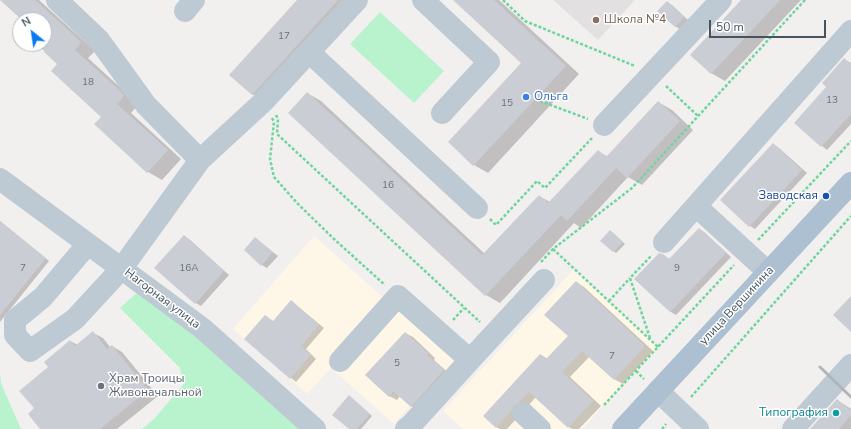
<!DOCTYPE html>
<html>
<head>
<meta charset="utf-8">
<style>
	body { margin:0 }
	#map { position:relative; width:851px; height:429px; overflow:hidden; background:#f2efef; font-family:"Nunito Sans",sans-serif }
	canvas { display:block }
	.north { position:absolute; left:12px; top:12px; width:40px; height:40px; box-sizing:border-box; background:#fff; border:1px solid #b5bbbf; border-radius:50%; rotate:330deg; font-size:11px; font-weight:700; line-height:16px; text-align:center; color:#45545f }
	.north::after { content:''; display:block; margin:auto; width:14px; height:18px; background:#0779f4; clip-path:polygon(50% 0,100% 100%,50% 72%,0 100%) }
	.scale { position:absolute; left:709px; top:20px; width:117px; height:18px; box-sizing:border-box; border:2px solid #45545f; border-top:0; padding-left:5px; font-size:12px; line-height:14px; white-space:nowrap; color:#45545f; -webkit-text-stroke:3px #fff; paint-order:stroke }
</style>
</head>
<body>
<div id="map">
<canvas width="851" height="429"></canvas>
<div class="north">N</div>
<div class="scale">50 m</div>
</div>
<script>
const ctx = document.querySelector('canvas').getContext('2d');
ctx.lineJoin = 'round';
function paint(path, color) { ctx.fillStyle = color; ctx.fill(path, 'evenodd'); }
const poly = rows => new Path2D(rows.map(r => 'M' + r).join(''));
function stroke(path, color, width, dash) { ctx.strokeStyle = color; ctx.lineWidth = width; ctx.lineCap = dash ? 'butt' : 'round'; ctx.setLineDash(dash || []); ctx.stroke(path); }
function label(font, color, halo, rows, align = 'center') {
  ctx.font = font + ' "Nunito Sans",sans-serif'; ctx.lineWidth = 3; ctx.setLineDash([]); ctx.textBaseline = 'middle'; ctx.strokeStyle = halo; ctx.fillStyle = color; for (const [text, x, y, turn = 0] of rows) {
    ctx.save(); ctx.translate(x, y); ctx.rotate((+turn || 0) * Math.PI / 180); ctx.textAlign = isNaN(turn) ? turn : align; if (halo) ctx.strokeText(text, 0, 0); ctx.fillText(text, 0, 0); ctx.restore();
  }
}
paint(poly([
	[314,236,457,363,447,373,438,366,405,402,410,406,394,424,331,368,307,394,233,329],
	[574,269,658,347,582,429,463,429,443,411]
]), '#fef6e7');
paint(poly([
	[553,0,635,0,598,40]
]), '#e3e0e1');
paint(poly([
	[380,12,444,71,414,103,350,44],
	[141,289,183,325,299,429,142,429,154,419,183,385,180,368,120,308],
	[0,372,1,383,21,429,0,429]
]), '#b9f3cd');
paint(poly([
	[1,0,39,0,95,51,88,58,134,100,138,105,131,113,181,159,162,180,148,172,95,124,102,117,59,64,37,44,44,44,44,20,20,20,20,29,14,23,20,17],
	[298,0,359,0,266,103,252,94],
	[455,0,499,0,579,74,488,173,474,165,523,63],
	[743,0,801,0,725,81,711,73],
	[667,2,672,5,689,21,681,30,675,26],
	[844,59,851,63,851,124,827,150,822,146,795,123,828,87],
	[307,93,321,101,485,254,539,196,550,202,598,151,608,157,658,102,672,110,693,130,642,185,628,177,581,228,574,223,500,303,486,295],
	[773,144,779,148,807,173,755,229,750,226,721,200],
	[0,221,49,261,0,322],
	[699,229,704,232,731,257,676,315,671,312,636,279,663,255,670,259],
	[613,233,625,244,616,253,602,241],
	[184,236,189,239,229,275,201,306,196,303],
	[256,239,278,256,267,268,262,265],
	[576,282,584,287,653,351,623,384,614,379,590,356,570,377,601,406,579,429,572,429,569,427,536,397,507,429,500,429,496,427,541,355,548,359,569,336],
	[291,302,296,305,324,328,306,349,316,359,296,382,291,378,246,339,265,316,274,322],
	[93,333,103,338,110,347,112,346,122,352,158,396,117,429,42,429,36,409,50,367,70,341,78,345],
	[405,333,413,337,435,358,434,360,451,375,419,410,411,406,400,396,397,400,389,396],
	[351,398,372,416,361,429,350,429],
	[837,400,851,409,851,429,811,429]
]), '#0003');
paint(poly([
	[0,0,35,0,81,42,75,50,120,91,124,96,117,104,168,150,147,173,94,124,101,117,51,71,57,64,44,52,44,20,22,20],
	[297,0,338,0,252,95,229,75],
	[453,0,494,0,566,66,473,166,448,142,521,63],
	[741,0,780,0,711,74,690,55],
	[667,1,684,17,675,27,657,11],
	[844,58,851,64,851,114,821,147,794,123,826,87,822,83],
	[307,92,482,255,539,195,548,203,598,150,606,157,658,101,680,121,627,178,616,168,567,221,561,215,485,296,288,113],
	[773,143,802,170,749,227,720,200],
	[0,221,46,258,0,315],
	[699,228,726,253,670,312,634,279,659,253,663,254,669,259],
	[610,230,623,242,613,252,600,241],
	[184,235,224,271,195,304,154,268],
	[255,237,273,252,261,266,244,250],
	[576,281,645,346,614,380,582,351,562,372,593,401,568,428,529,392,520,401,514,405,511,411,496,428,483,416,540,354,546,359,568,336,544,315],
	[851,296,851,332,833,315],
	[291,300,319,325,301,346,311,355,290,379,244,339,265,315,273,321],
	[93,331,107,349,112,345,148,390,100,429,40,429,28,414,34,408,19,391,48,367,44,362,70,340,75,346],
	[405,332,428,353,427,355,444,370,411,407,393,391,389,397,365,375],
	[349,395,370,414,357,429,349,429,332,415],
	[837,399,851,411,851,415,839,429,810,429]
]), '#caced4');
stroke(poly([
	[503,0,525,21,635,66],
	[666,86,698,116],
	[540,101,588,119],
	[276,115,278,119,277,134,480,322],
	[272,118,274,122,270,159,274,177,298,204,334,239,385,285],
	[490,219,496,225,537,181,545,188,592,138],
	[758,240,851,141],
	[553,249,658,347],
	[541,262,553,249,632,188,805,0],
	[609,301,630,278],
	[453,320,464,308],
	[650,338,630,278,652,255],
	[636,371,644,379],
	[691,397,851,216],
	[604,405,734,265],
	[662,429,666,424]
]), '#6ed59d', 2.5, [3, 2]);
stroke(poly([
	[57,0,99,40,146,105,200,160],
	[423,0,489,62,442,113],
	[185,11,194,0],
	[309,52,477,208],
	[604,125,721,0],
	[0,179,202,328,315,429],
	[696,206,768,272],
	[664,242,851,31],
	[87,245,43,297,15,320,15,335,30,351,75,319,122,268,200,160,263,102,357,0],
	[470,360,544,280],
	[340,361,398,296,470,360,412,424,406,429],
	[658,391,698,429],
	[523,413,540,429],
	[793,429,851,365]
]), '#becad3', 22);
stroke(poly([
	[623,429,851,183]
]), '#acc0d1', 22);
stroke(poly([
	[820,367,851,397]
]), '#b1b5ba', 3);
for (const [x, y, r, color] of [
	[596,20,4,"#8d6e63"],
	[526,97,4,"#3f7fe0"],
	[826,196,4,"#1a4fb4"],
	[101,386,4,"#6b7280"],
	[836,413,4,"#0f9aa8"]
]) { const dot = new Path2D(); dot.arc(x, y, r, 0, 2 * Math.PI); ctx.fillStyle = color; ctx.fill(dot); stroke(dot, '#fff', 1.5); }
label('10px', '#66727c', null, [
	["17",284,37],
	["18",88,83],
	["13",832,101],
	["15",507,104],
	["16",388,186],
	["7",23,269],
	["16А",189,269],
	["9",677,269],
	["7",612,357],
	["5",397,364]
]);
label('12px', '#785e54', '#fff', [
	["Школа №4",604,20]
], 'left');
label('12px', '#366cbe', '#fff', [
	["Ольга",534,97]
], 'left');
label('12px', '#164399', '#fff', [
	["Заводская",818,196]
], 'right');
label('12px', '#45545f', '#fff', [
	["Нагорная улица",162,299,37],
	["улица Вершинина",737,306,-47]
]);
label('12px', '#5b616d', '#fff', [
	["Храм Троицы",109,379],
	["Живоначальной",109,393]
], 'left');
label('12px', '#0d838f', '#fff', [
	["Типография",828,413]
], 'right');
</script>
</body>
</html>
